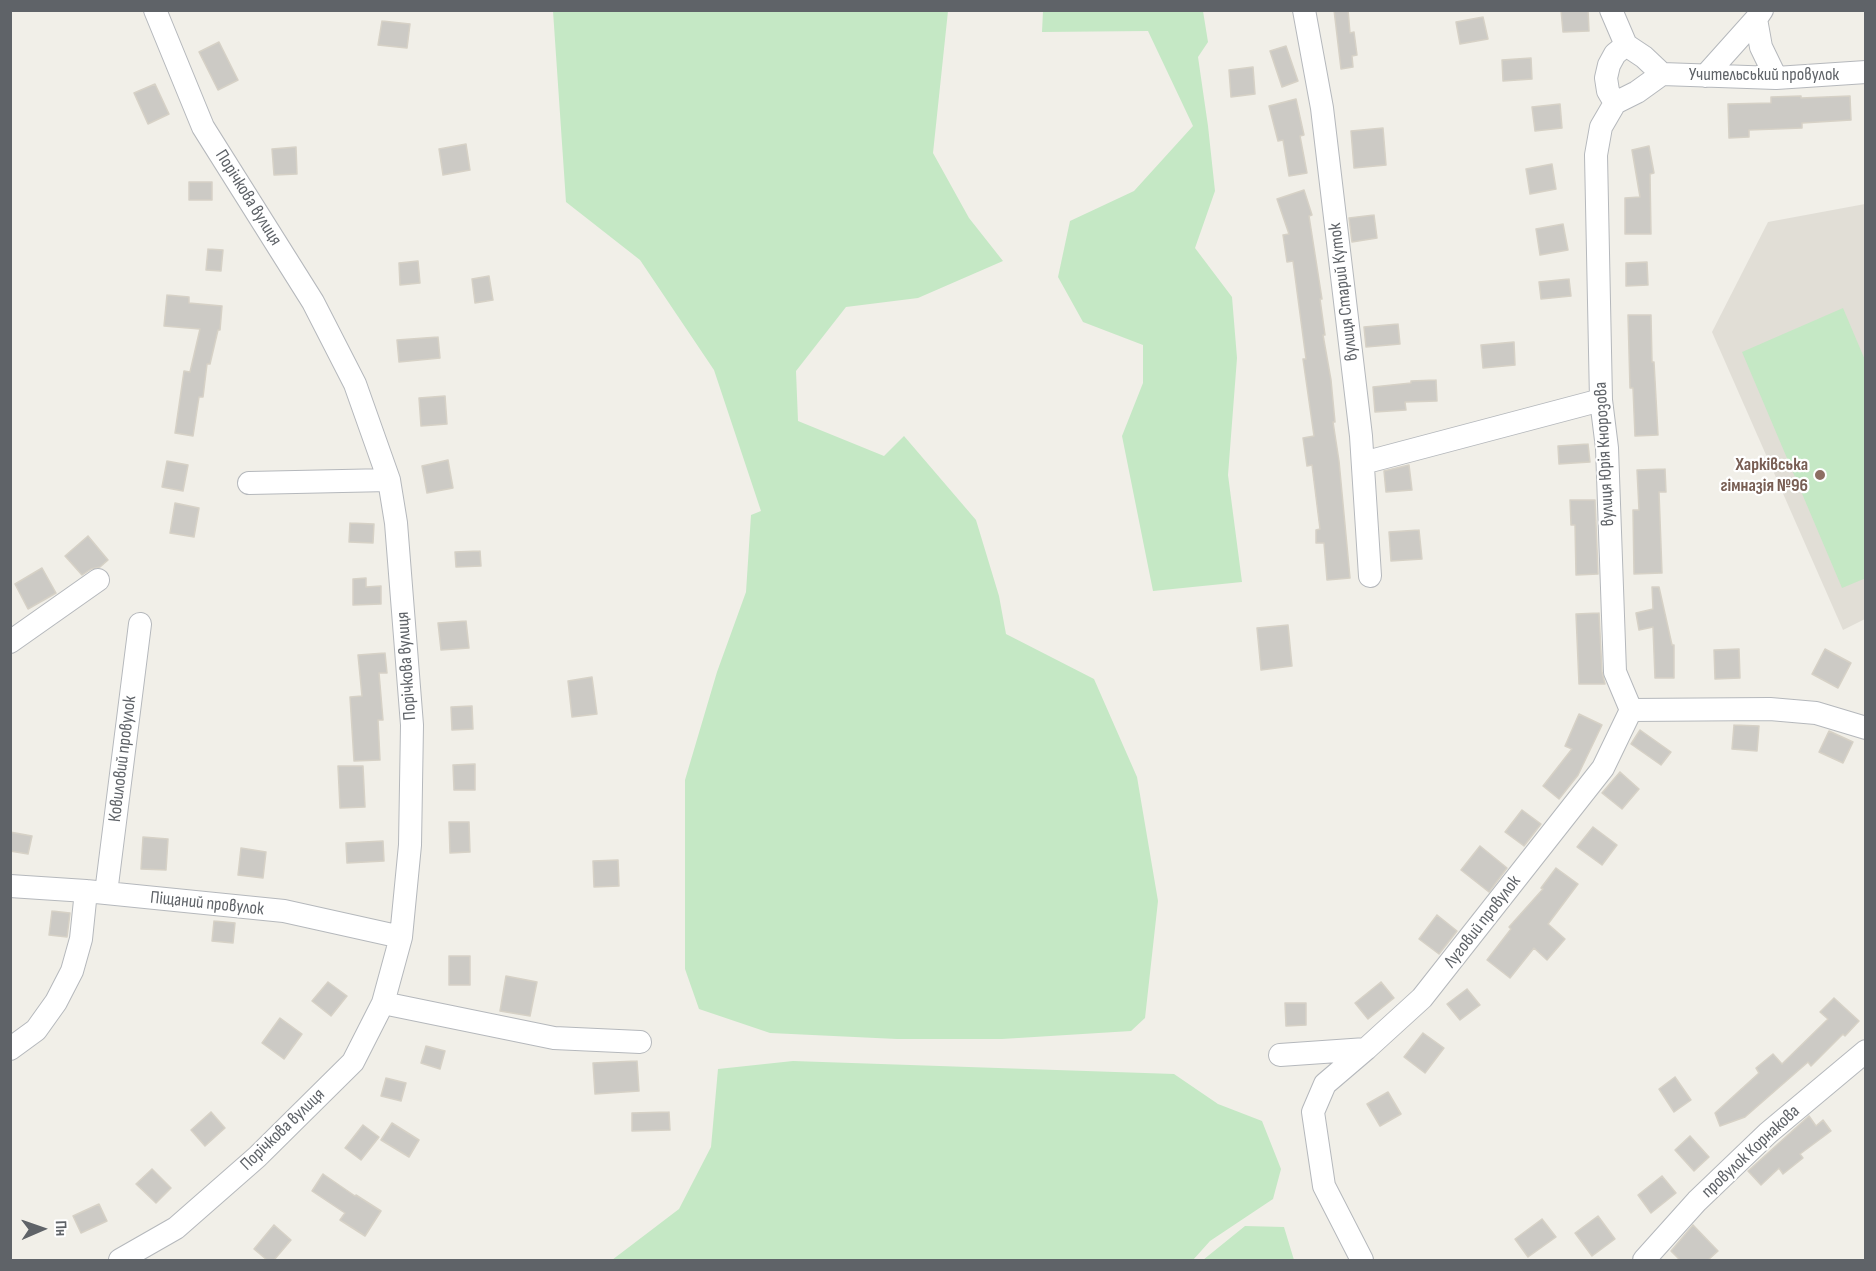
<!DOCTYPE html>
<html>
<head>
<meta charset="utf-8">
<style>
	body { margin:0 }
	#map { position:relative; width:1876px; height:1271px; overflow:hidden; background:#f1efe8; font-family:"Sofia Sans Condensed",sans-serif }
	canvas { display:block }
	.frame { position:absolute; inset:0; border:12px solid #5f6368; pointer-events:none }
	.north { position:absolute; left:12px; top:1199px; width:60px; height:60px; -webkit-text-stroke:4px #fff; paint-order:stroke; rotate:88deg; font-size:16px; font-weight:700; line-height:24px; text-align:center; color:#5f6368 }
	.north::after { content:''; display:block; margin:auto; width:21px; height:27px; background:#5f6368; clip-path:polygon(50% 0,100% 100%,50% 72%,0 100%) }
</style>
</head>
<body>
<div id="map">
<canvas width="1876" height="1271"></canvas>
<div class="frame"></div>
<div class="north">Пн</div>
</div>
<script>
const ctx = document.querySelector('canvas').getContext('2d');
ctx.lineJoin = 'round';
function paint(path, color) { ctx.fillStyle = color; ctx.fill(path, 'evenodd'); }
const poly = rows => new Path2D(rows.map(r => 'M' + r).join(''));
function stroke(path, color, width, dash) { ctx.strokeStyle = color; ctx.lineWidth = width; ctx.lineCap = dash ? 'butt' : 'round'; ctx.setLineDash(dash || []); ctx.stroke(path); }
function label(font, color, halo, rows, align = 'center') {
  ctx.font = font + ' "Sofia Sans Condensed",sans-serif'; ctx.lineWidth = 4.5; ctx.setLineDash([]); ctx.textBaseline = 'middle'; ctx.strokeStyle = halo; ctx.fillStyle = color; for (const [text, x, y, turn = 0] of rows) {
    ctx.save(); ctx.translate(x, y); ctx.rotate((+turn || 0) * Math.PI / 180); ctx.textAlign = isNaN(turn) ? turn : align; if (halo) ctx.strokeText(text, 0, 0); ctx.fillText(text, 0, 0); ctx.restore();
  }
}
paint(poly([
	[1865,204,1865,619,1843,630,1712,332,1768,222]
]), '#e1ded6');
paint(poly([
	[553,11,948,11,933,153,969,218,1003,261,918,298,846,307,796,371,798,421,884,456,904,436,976,520,999,596,1006,634,1094,679,1137,777,1158,901,1145,1018,1131,1031,1002,1039,897,1039,770,1033,699,1009,685,969,685,780,717,672,746,592,751,515,761,511,714,370,640,260,566,202],
	[1043,11,1203,11,1208,42,1198,57,1208,126,1215,191,1195,248,1232,297,1237,358,1228,475,1242,582,1153,591,1122,436,1143,383,1143,345,1083,322,1058,277,1070,221,1134,191,1193,126,1148,31,1042,32],
	[1843,308,1865,360,1866,578,1842,588,1742,352],
	[793,1061,1174,1074,1218,1104,1262,1121,1281,1169,1273,1199,1210,1241,1193,1260,612,1260,679,1209,711,1147,718,1069],
	[1245,1226,1284,1227,1294,1260,1203,1260]
]), '#c5e8c5');
const building = poly([
	[1334,10,1348,10,1350,33,1354,32,1357,55,1352,56,1353,67,1341,69,1334,10],
	[1561,10,1588,10,1589,31,1563,32,1561,10],
	[1483,17,1488,39,1460,44,1456,22,1483,17],
	[382,21,410,24,407,48,378,45,382,21],
	[219,42,238,80,218,90,199,52,219,42],
	[1286,46,1298,81,1282,87,1270,51,1286,46],
	[1531,58,1532,79,1503,81,1502,60,1531,58],
	[1253,67,1255,94,1231,97,1229,70,1253,67],
	[155,84,169,114,148,124,134,93,155,84],
	[1801,96,1801,98,1850,96,1851,120,1802,123,1802,128,1749,130,1749,137,1729,138,1728,104,1771,103,1771,97,1801,96],
	[1296,99,1304,135,1300,136,1307,173,1289,176,1283,140,1278,141,1269,106,1296,99],
	[1560,104,1562,128,1535,131,1532,107,1560,104],
	[1383,128,1386,165,1354,168,1351,131,1383,128],
	[466,144,470,170,443,175,439,149,466,144],
	[1649,146,1654,173,1650,174,1651,234,1625,234,1625,198,1640,197,1632,150,1649,146],
	[296,147,297,174,274,175,272,149,296,147],
	[1552,164,1556,189,1530,194,1526,169,1552,164],
	[189,182,212,182,212,200,189,200,189,182],
	[1304,190,1312,215,1309,216,1322,299,1320,299,1325,335,1323,335,1331,380,1335,422,1333,422,1339,461,1350,578,1327,580,1324,543,1316,543,1316,530,1320,529,1312,465,1307,466,1303,438,1314,436,1303,359,1306,359,1293,261,1287,262,1283,235,1289,234,1277,199,1304,190],
	[1374,215,1377,238,1352,242,1349,218,1374,215],
	[1563,224,1568,250,1540,255,1536,229,1563,224],
	[208,249,223,250,221,271,206,270,208,249],
	[418,261,420,283,400,285,399,263,418,261],
	[1647,262,1648,285,1626,286,1626,263,1647,262],
	[489,276,493,300,475,303,472,279,489,276],
	[1569,279,1571,296,1541,299,1539,282,1569,279],
	[167,295,189,297,189,303,222,306,220,330,218,330,210,364,207,364,203,397,199,397,193,436,175,433,184,371,190,372,200,329,164,326,167,295],
	[1628,315,1651,315,1652,362,1654,362,1658,435,1635,436,1633,388,1630,388,1628,315],
	[1398,324,1400,344,1366,347,1364,327,1398,324],
	[438,337,440,358,399,362,397,340,438,337],
	[1514,342,1515,365,1483,368,1481,345,1514,342],
	[1436,380,1437,401,1405,402,1406,410,1375,412,1373,387,1411,383,1411,381,1436,380],
	[445,396,447,424,421,426,419,398,445,396],
	[1588,444,1590,462,1559,464,1558,446,1588,444],
	[448,460,453,488,427,493,422,466,448,460],
	[167,461,188,465,183,491,162,487,167,461],
	[1409,465,1412,490,1386,492,1384,471,1409,465],
	[1665,469,1666,492,1659,492,1662,573,1634,574,1633,510,1639,510,1637,470,1665,469],
	[1570,500,1595,500,1598,574,1576,575,1575,525,1571,525,1570,500],
	[175,503,199,508,194,537,170,533,175,503],
	[350,523,374,524,373,543,349,542,350,523],
	[1419,530,1422,559,1391,561,1389,532,1419,530],
	[88,536,108,560,100,567,91,569,82,575,65,556,88,536],
	[480,551,481,566,456,567,455,552,480,551],
	[42,568,56,593,28,609,15,584,42,568],
	[366,578,366,587,381,586,381,604,353,605,353,579,366,578],
	[1652,587,1659,587,1672,645,1674,645,1674,678,1655,678,1653,627,1639,630,1636,613,1653,609,1652,587],
	[1599,613,1602,672,1605,684,1579,684,1576,614,1599,613],
	[466,621,469,648,441,650,438,623,466,621],
	[1288,625,1292,666,1261,670,1257,628,1288,625],
	[1739,649,1740,678,1715,679,1714,650,1739,649],
	[1825,649,1851,663,1838,688,1812,674,1825,649],
	[385,653,387,673,379,673,383,720,378,720,380,760,354,761,350,697,362,696,358,655,385,653],
	[592,677,597,714,572,717,568,681,592,677],
	[472,706,473,729,452,730,451,707,472,706],
	[1579,714,1602,725,1578,775,1559,799,1543,786,1572,749,1565,746,1579,714],
	[1734,725,1759,726,1757,751,1732,749,1734,725],
	[1640,730,1671,752,1661,765,1631,744,1640,730],
	[1829,731,1853,742,1843,763,1819,752,1829,731],
	[475,764,475,790,454,790,453,765,475,764],
	[338,766,363,766,365,807,340,808,338,766],
	[1620,772,1639,789,1622,809,1602,793,1620,772],
	[1522,810,1541,824,1524,846,1505,832,1522,810],
	[449,822,469,822,470,852,450,853,449,822],
	[1593,827,1617,845,1602,865,1577,847,1593,827],
	[10,832,32,836,28,854,10,851,10,832],
	[143,837,168,839,166,870,141,869,143,837],
	[383,841,384,861,347,863,346,843,383,841],
	[1480,846,1507,868,1489,892,1461,870,1480,846],
	[241,848,266,852,263,878,238,875,241,848],
	[618,860,619,886,594,887,593,861,618,860],
	[1556,868,1578,884,1548,924,1565,939,1547,960,1534,948,1510,978,1487,960,1511,929,1509,927,1543,889,1541,888,1556,868],
	[52,911,70,913,67,937,49,935,52,911],
	[1437,915,1457,931,1439,954,1419,939,1437,915],
	[214,921,235,923,233,943,212,941,214,921],
	[449,956,470,956,470,985,449,985,449,956],
	[506,976,537,982,530,1016,500,1011,506,976],
	[328,982,347,996,331,1016,312,1001,328,982],
	[1381,982,1394,998,1368,1019,1355,1003,1381,982],
	[1467,989,1480,1005,1460,1020,1447,1004,1467,989],
	[1834,998,1859,1021,1845,1036,1843,1034,1811,1066,1808,1062,1745,1117,1720,1126,1715,1113,1759,1073,1756,1068,1773,1054,1782,1064,1828,1019,1820,1012,1834,998],
	[1285,1003,1306,1003,1306,1025,1286,1026,1285,1003],
	[280,1018,302,1034,284,1059,262,1043,280,1018],
	[1423,1033,1444,1048,1425,1073,1404,1057,1423,1033],
	[426,1046,445,1051,440,1069,421,1063,426,1046],
	[637,1061,639,1091,595,1094,593,1063,637,1061],
	[1675,1077,1691,1100,1674,1112,1659,1089,1675,1077],
	[386,1078,406,1083,401,1101,381,1096,386,1078],
	[1388,1092,1401,1114,1380,1126,1367,1104,1388,1092],
	[211,1112,225,1128,205,1146,191,1130,211,1112],
	[669,1112,670,1130,632,1131,632,1113,669,1112],
	[1809,1116,1816,1126,1823,1120,1831,1131,1800,1154,1803,1158,1783,1174,1779,1168,1761,1185,1748,1171,1809,1116],
	[392,1123,419,1140,409,1157,381,1140,392,1123],
	[363,1125,379,1137,361,1160,345,1148,363,1125],
	[1690,1136,1709,1157,1694,1171,1675,1150,1690,1136],
	[152,1169,171,1188,156,1203,136,1184,152,1169],
	[323,1174,355,1196,356,1195,381,1211,365,1236,340,1220,345,1213,312,1191,323,1174],
	[1662,1176,1676,1193,1651,1213,1638,1195,1662,1176],
	[99,1204,107,1221,81,1233,73,1216,99,1204],
	[1598,1216,1615,1239,1592,1256,1575,1233,1598,1216],
	[1542,1219,1556,1237,1528,1257,1515,1239,1542,1219],
	[274,1225,291,1240,274,1260,267,1260,254,1249,274,1225],
	[1693,1225,1718,1251,1708,1260,1680,1260,1671,1251,1693,1225]
]);
paint(building, '#cccac5');
stroke(building, '#d6d1c6', 1.5);
const minor = poly([
	[1304,10,1322,108,1361,436,1370,576],
	[1611,10,1626,45,1644,57,1662,74],
	[1756,19,1761,47,1776,78],
	[1662,74,1637,92,1615,103,1601,127,1596,155,1601,400,1607,448,1615,672,1631,710,1770,709,1816,713,1866,728],
	[1662,74,1776,78,1866,72],
	[1705,76,1756,19,1762,10],
	[1615,103,1608,91,1606,78,1609,65,1615,54,1626,45],
	[1363,463,1601,400],
	[249,483,389,480],
	[10,642,98,580],
	[10,886,86,891,284,911,401,937],
	[106,893,140,624],
	[383,1003,554,1038,640,1042],
	[10,1049,36,1030,56,1002,72,971,81,939,86,891],
	[1280,1055,1366,1049,1422,998,1603,768,1631,710],
	[120,1260,176,1228,257,1157,353,1062,383,1003,401,937,410,845,412,725,396,523,389,480,355,384,313,302,203,127,155,10],
	[1362,1260,1324,1186,1313,1112,1325,1084,1366,1049],
	[1644,1260,1697,1201,1768,1133,1866,1051]
]);
stroke(minor, '#b5b8bc', 24);
stroke(minor, '#fff', 22);
for (const [x, y, r, color] of [
	[1820,475,6,"#8d6e63"]
]) { const dot = new Path2D(); dot.arc(x, y, r, 0, 2 * Math.PI); ctx.fillStyle = color; ctx.fill(dot); stroke(dot, '#fff', 2); }
label('18px', '#5f6368', '#fff', [
	["Учительський провулок",1764,75],
	["Порічкова вулиця",248,198,58],
	["вулиця Старий Куток",1344,292,-97],
	["вулиця Юрія Кнорозова",1605,454,-93],
	["Порічкова вулиця",407,666,-94],
	["Ковиловий провулок",123,759,-83],
	["Піщаний провулок",207,904,6],
	["Луговий провулок",1483,922,-52],
	["Порічкова вулиця",283,1130,-44],
	["провулок Корнакова",1751,1152,-43]
]);
label('bold 18px', '#785e54', '#fff', [
	["Харківська",1808,465],
	["гімназія №96",1808,486]
], 'right');
</script>
</body>
</html>
